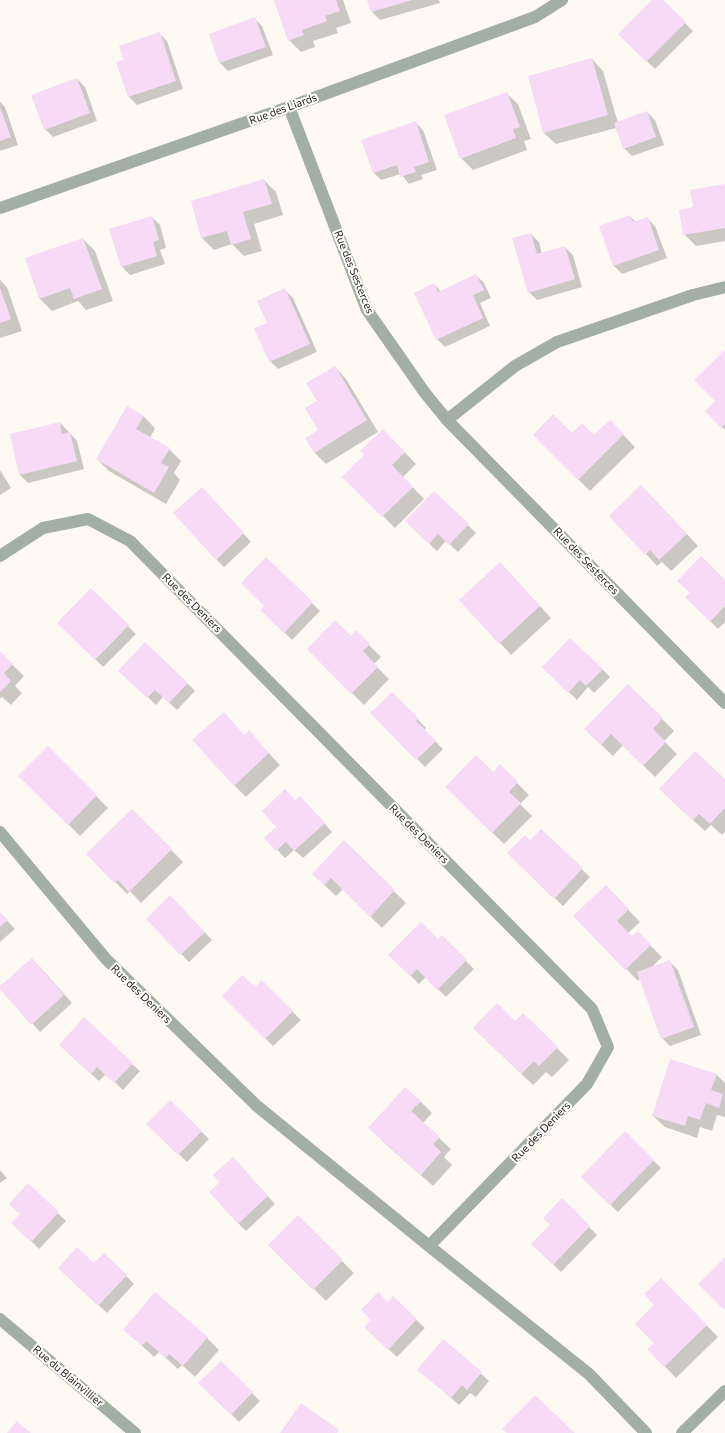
<!DOCTYPE html>
<html>
<head>
<meta charset="utf-8">
<style>
	body { margin:0 }
	canvas { display:block; background:#fef9f3 }
</style>
</head>
<body>
<canvas width="725" height="1433"></canvas>
<script>
const ctx = document.querySelector('canvas').getContext('2d');
ctx.lineJoin = 'round';
function paint(path, color) { ctx.fillStyle = color; ctx.fill(path, 'evenodd'); }
const poly = rows => new Path2D(rows.map(r => 'M' + r).join(''));
function stroke(path, color, width, dash) { ctx.strokeStyle = color; ctx.lineWidth = width; ctx.lineCap = dash ? 'butt' : 'round'; ctx.setLineDash(dash || []); ctx.stroke(path); }
function label(font, color, halo, rows, align = 'center') {
  ctx.font = font + ' Commissioner,sans-serif'; ctx.lineWidth = 4; ctx.setLineDash([]); ctx.textBaseline = 'middle'; ctx.strokeStyle = halo; ctx.fillStyle = color; for (const [text, x, y, turn = 0] of rows) {
    ctx.save(); ctx.translate(x, y); ctx.rotate((+turn || 0) * Math.PI / 180); ctx.textAlign = isNaN(turn) ? turn : align; if (halo) ctx.strokeText(text, 0, 0); ctx.fillText(text, 0, 0); ctx.restore();
  }
}
paint(poly([
	[275,0,343,0,351,23,336,28,338,33,313,41,315,47,301,52,289,40],
	[368,0,439,0,440,3,380,20,372,12],
	[653,0,662,0,693,31,655,69,619,34],
	[254,18,262,26,273,55,228,71,220,63,210,34],
	[159,33,167,41,183,89,137,105,129,97,118,63,125,60],
	[592,59,603,71,618,123,647,112,655,120,664,145,632,156,624,148,616,128,556,144,544,133],
	[77,79,85,87,97,121,53,137,45,129],
	[506,93,518,104,531,139,524,141,527,150,473,170,461,158],
	[0,102,5,107,18,145,0,151],
	[415,122,423,130,437,170,421,175,423,179,409,184,401,174,381,180,373,172],
	[264,180,276,192,283,215,254,224,262,251,244,256,232,244,214,250,202,238,192,201],
	[725,185,725,241,696,246,684,234,694,208],
	[630,216,636,222,647,218,655,226,667,258,622,274,614,266,600,226],
	[152,217,160,225,166,248,160,250,165,264,130,275,122,267],
	[531,234,539,242,542,254,565,247,573,255,582,287,537,300,529,292],
	[83,239,95,251,113,301,86,310,78,301,52,311,40,299,26,259],
	[476,275,484,283,491,298,480,303,490,326,445,347,437,339,434,284,441,292],
	[0,280,7,287,22,331,0,338],
	[285,290,293,298,317,352,278,369,270,361,268,323],
	[725,351,725,430,706,411,716,401],
	[335,367,346,379,378,432,326,464,314,452,320,430,318,402],
	[127,407,144,417,155,428,150,438,169,449,181,461,174,473,180,480,166,504,109,471,97,459],
	[610,421,635,447,590,491,534,435,572,435,594,437],
	[60,423,68,431,68,434,70,433,77,441,84,469,28,483,20,475,11,435],
	[383,430,416,464,403,477,424,499,395,528,344,477,366,455],
	[0,470,11,488,0,495],
	[434,492,476,533,458,552,446,541,437,551,406,521],
	[210,496,251,542,224,567,216,559],
	[653,498,698,546,671,571,662,562,657,566,646,554],
	[266,559,320,611,292,640,262,610,266,606],
	[511,575,551,618,511,655,500,643],
	[725,581,725,622,718,629,686,597],
	[91,590,136,634,103,667,59,623],
	[356,632,381,657,374,664,389,679,364,705,308,649,351,637],
	[0,653,24,676,15,686,22,693,11,705,2,697,0,699],
	[543,667,602,669,610,677,594,693,588,687,577,700],
	[128,678,187,683,195,691,177,710,163,697,156,705],
	[628,685,674,731,664,741,677,754,655,777,623,745,613,756,585,729],
	[392,693,426,728,424,730,443,749,425,767,372,713],
	[224,713,245,736,249,732,280,765,246,797,234,785],
	[48,748,108,808,80,836,20,776],
	[500,766,529,795,520,804,532,816,504,844,446,787,493,773],
	[725,781,725,832,722,835,711,825,705,831,672,801],
	[295,801,308,805,332,832,303,858,294,850,285,858,266,838,278,827],
	[132,810,183,862,141,903,130,891,127,894,88,854],
	[541,830,590,877,563,906,516,861,530,841],
	[344,842,406,903,382,928,343,889,336,896,313,874],
	[617,898,640,922,628,933,632,937,649,944,662,957,651,968,670,962,678,970,701,1035,670,1046,662,1038,640,978,638,981,575,916],
	[178,905,212,940,189,962,147,919],
	[0,913,15,929,0,942],
	[442,937,474,969,446,997,426,977,419,984,390,955,438,941],
	[40,967,72,1003,40,1032,0,988],
	[262,981,301,1020,273,1046,223,996,255,989],
	[523,1014,569,1060,552,1077,546,1072,533,1085,486,1040,515,1022],
	[68,1053,132,1064,140,1071,123,1090,106,1074,99,1081],
	[716,1074,725,1083,725,1117,717,1115,712,1131,700,1127,697,1138,665,1127,653,1116],
	[170,1101,209,1139,187,1162,148,1124],
	[420,1101,432,1113,423,1123,451,1149,444,1157,452,1165,433,1186,381,1140],
	[625,1133,661,1168,618,1212,582,1177],
	[241,1167,275,1204,246,1231,238,1223],
	[0,1170,7,1178,0,1183],
	[28,1185,66,1221,39,1249,13,1223,21,1214],
	[562,1200,597,1235,561,1272,532,1244,551,1225],
	[298,1217,354,1273,326,1301,270,1245],
	[104,1254,134,1284,107,1313,59,1268,94,1264],
	[661,1279,718,1337,676,1378,648,1349,655,1343,656,1305],
	[393,1298,425,1328,397,1357,373,1335,388,1303],
	[124,1329,207,1338,219,1350,195,1377,182,1365,178,1369,159,1352,154,1357],
	[444,1340,489,1381,476,1397,470,1393,459,1405,427,1377],
	[221,1362,260,1401,239,1422,200,1383]
]), '#0003');
paint(poly([
	[274,0,336,0,340,11,325,16,327,21,302,30,304,35,288,41],
	[367,0,412,0,371,12],
	[652,0,663,0,686,22,646,62,618,34],
	[255,17,266,47,219,63,209,34],
	[160,32,176,81,128,97,116,62,124,60,119,46],
	[592,58,608,115,543,133,528,76],
	[77,78,90,113,44,130,31,95],
	[507,92,520,127,513,129,516,138,460,159,444,115],
	[0,107,11,137,0,141],
	[647,111,656,137,623,149,614,123],
	[416,121,429,162,414,167,416,172,400,177,397,165,373,173,361,140],
	[264,179,272,204,243,212,251,239,231,245,227,231,201,238,191,201],
	[725,184,725,228,683,235,679,210,693,207,690,190],
	[630,215,633,222,648,217,659,250,613,266,599,226],
	[152,216,159,240,153,242,157,256,121,267,109,229],
	[531,233,537,254,565,246,575,279,528,293,512,238],
	[83,238,102,289,74,299,70,288,39,299,25,258],
	[476,274,484,290,473,295,483,318,436,340,414,293,434,283,438,292],
	[0,288,11,319,0,323],
	[285,288,310,344,269,362,254,328,267,323,257,301],
	[725,350,725,424,721,428,705,411,715,401,694,380],
	[335,366,367,420,314,453,305,438,318,430,305,408,317,401,306,383],
	[127,406,144,416,136,429,170,448,161,463,169,467,154,493,96,459],
	[553,414,572,433,582,423,594,435,610,420,624,434,578,480,533,435],
	[60,422,62,434,70,432,77,461,19,475,10,434],
	[383,429,405,452,392,465,413,487,382,517,342,477,364,455,360,451],
	[641,485,687,534,659,560,650,550,645,555,609,516],
	[202,487,244,533,216,560,173,513],
	[434,491,469,524,449,545,438,534,429,544,405,521],
	[701,556,725,580,725,606,710,622,685,597,690,593,677,581],
	[266,557,313,602,284,633,260,610,264,606,241,583],
	[500,562,540,606,499,644,459,600],
	[91,588,129,625,95,660,57,623],
	[335,620,351,636,356,630,370,644,363,651,378,667,351,694,307,649],
	[570,638,603,669,586,686,580,680,568,693,542,667],
	[145,642,188,683,169,703,155,690,147,698,118,671],
	[0,651,13,664,4,673,11,681,0,692],
	[628,684,663,718,653,729,666,742,643,766,611,734,601,745,584,729],
	[392,692,419,719,416,721,436,741,416,760,370,713],
	[224,712,244,735,249,730,269,753,234,786,192,740],
	[48,746,97,795,68,825,18,776],
	[695,751,725,779,725,808,710,824,699,814,693,820,659,789],
	[476,755,493,772,500,764,518,782,509,792,521,803,492,833,445,787],
	[285,789,295,800,300,796,325,823,294,851,286,842,276,851,264,838,276,827,262,811],
	[132,809,172,849,129,892,118,880,114,883,86,854],
	[541,829,583,868,554,899,507,853,525,835,530,840],
	[344,840,395,890,370,917,331,878,324,885,312,874],
	[606,885,629,909,617,921,632,936,638,931,651,945,625,970,573,916],
	[170,895,205,932,180,955,146,919],
	[0,912,8,920,0,927],
	[421,922,438,939,442,935,467,960,437,990,417,969,410,976,388,955],
	[32,958,64,995,31,1025,0,989,0,986],
	[670,960,694,1027,661,1039,637,972],
	[242,975,255,987,262,980,293,1011,265,1039,222,996],
	[497,1003,515,1021,523,1013,558,1047,539,1066,534,1061,521,1074,473,1028],
	[84,1017,133,1063,114,1083,97,1067,91,1074,59,1045],
	[670,1059,717,1074,711,1090,723,1094,719,1108,706,1103,700,1120,688,1116,685,1126,652,1116],
	[405,1087,421,1101,411,1111,440,1137,433,1144,441,1152,421,1175,368,1128],
	[170,1100,202,1131,178,1155,146,1124],
	[625,1131,654,1160,610,1205,581,1177],
	[233,1157,268,1196,238,1224,209,1192,220,1182,213,1175],
	[28,1183,59,1212,31,1242,11,1223,20,1214,9,1204],
	[562,1198,590,1226,553,1265,531,1244,550,1225,543,1218],
	[298,1215,343,1260,313,1290,268,1245],
	[77,1247,94,1263,104,1253,127,1275,98,1306,58,1268],
	[725,1257,725,1308,723,1309,698,1284],
	[661,1278,707,1325,664,1367,647,1349,654,1343,635,1324,654,1305,644,1294],
	[155,1292,208,1337,183,1366,169,1354,166,1358,146,1341,142,1346,123,1330],
	[378,1292,388,1302,393,1296,417,1319,388,1350,364,1327,371,1320,361,1310],
	[443,1339,482,1372,467,1390,462,1385,451,1398,417,1370],
	[221,1361,253,1392,231,1415,198,1383],
	[535,1395,575,1433,507,1433,502,1429],
	[301,1403,339,1430,337,1433,280,1433],
	[17,1421,31,1433,7,1433]
]), '#f6daf6');
stroke(poly([
	[289,107,367,310,425,393,447,420,725,703],
	[0,208,289,107,535,17,562,0],
	[447,420,515,366,557,342,693,295,725,287],
	[0,556,43,528,88,519,130,541,592,1009,608,1047,587,1084,429,1246],
	[0,832,106,959,257,1106,429,1246,589,1374,646,1433],
	[0,1319,135,1433],
	[682,1433,725,1391]
]), '#a3afa3', 12);
label('11px', '#2e251a', '#fff', [
	["Rue des Liards",283,109,-20],
	["Rue des Sesterces",354,272,68],
	["Rue des Sesterces",586,561,46],
	["Rue des Deniers",192,603,45],
	["Rue des Deniers",419,834,45],
	["Rue des Deniers",141,994,44],
	["Rue des Deniers",541,1132,-46],
	["Rue du Blainvillier",68,1376,40]
]);
</script>
</body>
</html>
